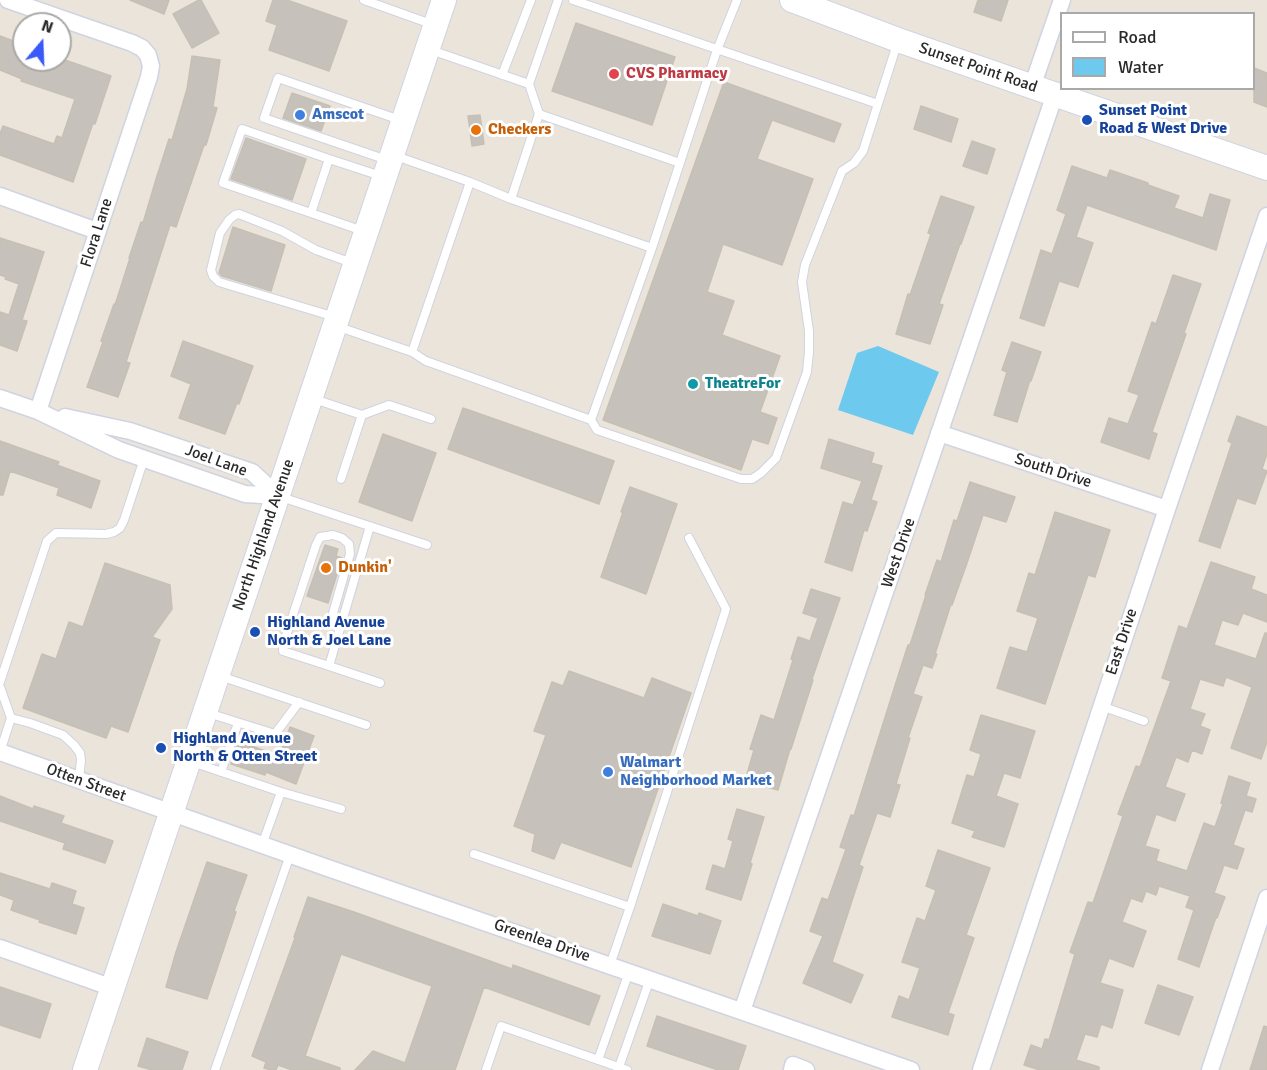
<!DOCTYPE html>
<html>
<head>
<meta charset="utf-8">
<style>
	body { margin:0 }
	#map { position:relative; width:1267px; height:1070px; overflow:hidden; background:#ebe4da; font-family:Signika,sans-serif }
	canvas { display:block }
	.legend { position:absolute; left:1060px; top:12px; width:195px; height:78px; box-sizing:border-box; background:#fff; border:2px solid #a9a9a9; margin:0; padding:8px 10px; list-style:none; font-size:18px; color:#292929 }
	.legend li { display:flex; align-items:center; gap:12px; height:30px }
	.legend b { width:30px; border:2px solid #a9a9a9 }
	.north { position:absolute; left:12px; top:12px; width:60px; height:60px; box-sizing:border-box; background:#fff; border:2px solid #a9a9a9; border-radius:50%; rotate:19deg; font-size:16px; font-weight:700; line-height:24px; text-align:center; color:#292929 }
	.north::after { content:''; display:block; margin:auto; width:21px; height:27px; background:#395af9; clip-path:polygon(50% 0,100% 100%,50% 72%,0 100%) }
</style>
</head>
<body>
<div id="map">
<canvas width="1267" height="1070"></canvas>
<ul class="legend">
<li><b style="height:8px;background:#fff"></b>Road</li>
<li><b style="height:16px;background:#6dc9ed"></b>Water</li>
</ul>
<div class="north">N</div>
</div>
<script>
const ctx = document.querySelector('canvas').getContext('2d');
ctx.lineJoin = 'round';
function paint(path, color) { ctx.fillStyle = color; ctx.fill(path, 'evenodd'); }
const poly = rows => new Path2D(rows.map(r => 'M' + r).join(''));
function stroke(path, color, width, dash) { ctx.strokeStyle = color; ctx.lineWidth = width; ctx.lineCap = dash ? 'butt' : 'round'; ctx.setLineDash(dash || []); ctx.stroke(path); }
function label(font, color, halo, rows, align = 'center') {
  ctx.font = font + ' Signika,sans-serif'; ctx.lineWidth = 6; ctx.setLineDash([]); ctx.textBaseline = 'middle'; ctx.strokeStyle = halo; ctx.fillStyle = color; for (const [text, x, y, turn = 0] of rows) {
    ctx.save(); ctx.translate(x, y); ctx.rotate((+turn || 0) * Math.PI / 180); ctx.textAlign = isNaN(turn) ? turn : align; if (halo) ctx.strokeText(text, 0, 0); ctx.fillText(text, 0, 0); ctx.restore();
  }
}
paint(poly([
	[878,346,939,372,913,435,838,410,857,353]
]), '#6dc9ed');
const building = poly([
	[130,0,169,0,164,14,130,0],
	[199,0,201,0,219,33,192,48,173,14,199,0],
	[273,0,287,0,347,21,329,71,269,50,277,25,266,21,273,0],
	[978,0,1008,0,1001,21,974,12,978,0],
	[576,23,675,57,652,125,552,91,576,23],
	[0,36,24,45,24,60,65,60,111,76,95,124,93,123,73,182,0,155,0,134,3,126,54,144,57,136,62,138,75,99,21,81,22,79,0,70,0,36],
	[192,56,220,60,213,107,217,108,206,145,204,145,176,227,170,225,126,362,130,363,118,397,87,387,103,342,101,341,114,304,115,305,130,258,129,258,141,222,143,223,157,176,169,139,172,140,187,89,192,56],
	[1254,68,1267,73,1267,107,1254,102,1254,68],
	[724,82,841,124,834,142,772,120,757,159,813,179,782,265,723,244,707,292,734,301,722,335,780,356,760,412,777,418,768,444,752,439,741,470,603,420,724,82],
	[292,93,330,106,321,131,283,118,292,93],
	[921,106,958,119,951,142,914,129,921,106],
	[480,115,484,144,472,146,468,116,480,115],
	[246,138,306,159,292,200,231,179,246,138],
	[972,141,995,149,987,174,963,166,972,141],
	[1072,166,1107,178,1110,170,1148,183,1148,185,1179,196,1174,208,1203,218,1210,194,1230,200,1216,250,1087,205,1076,237,1093,243,1078,287,1059,281,1044,326,1020,318,1041,250,1052,254,1066,214,1057,210,1072,166],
	[941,196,974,207,961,244,960,244,939,304,943,305,930,344,896,334,908,294,910,295,931,234,928,233,941,196],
	[233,227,285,245,271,291,222,276,219,273,233,227],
	[0,238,44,252,22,320,27,321,17,351,0,345,0,312,9,315,19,284,5,279,6,277,0,275,0,238],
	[1173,275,1201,284,1184,333,1186,334,1152,432,1157,434,1149,459,1101,442,1109,418,1128,424,1139,395,1128,391,1152,322,1156,324,1173,275],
	[183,341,253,366,239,404,237,403,225,434,179,418,191,384,171,376,183,341],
	[1012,342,1041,352,1031,381,1030,380,1017,422,994,415,1007,372,1002,370,1012,342],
	[463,408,614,461,599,504,448,449,463,408],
	[1237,416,1267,427,1267,454,1262,469,1267,471,1255,504,1237,498,1220,548,1199,541,1232,443,1228,441,1237,416],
	[383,434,436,453,412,521,359,502,383,434],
	[829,439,874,453,871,463,882,466,871,500,877,502,867,531,864,530,852,571,825,562,843,502,853,505,862,481,821,468,829,439],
	[0,441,59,462,57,465,100,481,91,508,57,495,59,488,10,471,3,495,0,495,0,441],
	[970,482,1015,497,1006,522,983,515,967,563,952,605,951,604,935,654,937,654,932,668,923,665,913,694,922,697,908,738,910,738,896,784,900,785,890,817,877,813,859,865,863,867,832,962,863,975,851,1003,803,983,823,936,810,931,822,898,828,900,846,849,840,847,851,815,854,816,899,673,908,645,910,645,926,595,925,595,937,560,941,562,954,520,957,521,970,482],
	[630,487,677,504,646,594,601,577,623,512,621,512,630,487],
	[1055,512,1110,530,1095,577,1088,575,1045,704,997,688,1010,647,1027,652,1038,618,1017,611,1029,573,1035,575,1055,512],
	[325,545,338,549,336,556,342,558,328,603,307,596,325,545],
	[1211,562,1255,577,1251,589,1267,595,1267,622,1243,613,1238,625,1222,620,1214,645,1256,659,1265,633,1267,633,1267,742,1261,759,1231,748,1252,687,1226,677,1223,686,1200,679,1190,709,1205,714,1200,726,1210,730,1202,754,1192,750,1188,762,1176,757,1165,787,1185,794,1175,821,1156,814,1145,846,1159,850,1156,861,1187,871,1204,823,1215,827,1223,804,1221,803,1229,776,1250,783,1246,796,1256,799,1252,812,1245,810,1233,845,1244,849,1237,869,1224,865,1214,893,1225,897,1217,918,1216,917,1199,967,1178,959,1194,910,1186,907,1190,896,1159,886,1156,895,1146,891,1142,902,1131,898,1122,922,1146,931,1133,967,1109,958,1100,983,1123,990,1112,1028,1101,1024,1097,1037,1085,1034,1076,1060,1099,1067,1099,1070,1040,1070,1024,1065,1031,1045,1042,1049,1045,1039,1049,1040,1075,954,1070,952,1088,902,1093,903,1123,816,1118,814,1136,766,1140,767,1171,681,1162,678,1179,626,1187,629,1211,562],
	[105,563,170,585,172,609,152,637,160,640,128,732,111,726,106,738,23,708,42,654,56,659,69,622,83,627,105,563],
	[811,589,840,598,812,679,813,680,791,749,790,749,778,790,745,781,754,750,750,749,761,715,774,720,793,660,791,659,798,637,810,641,818,618,803,613,811,589],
	[569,671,644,698,652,678,691,693,631,867,561,842,554,859,532,851,535,834,514,826,546,735,534,731,552,682,563,686,569,671],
	[981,715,1035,731,1020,778,1004,773,996,796,1018,804,1004,847,972,837,975,831,952,823,967,775,974,777,981,754,970,750,981,715],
	[290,727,314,736,296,784,266,772,265,775,231,764,238,741,279,756,290,727],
	[0,796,33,809,34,806,64,816,61,823,113,841,105,863,63,849,65,843,0,821,0,796],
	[737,809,764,817,750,863,752,864,741,900,706,889,713,865,725,869,733,841,728,839,737,809],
	[938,850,990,868,966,935,974,938,948,1013,954,1015,948,1035,892,1017,899,996,909,1000,920,968,902,962,917,918,925,921,936,890,926,886,938,850],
	[207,862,247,875,234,911,236,912,207,999,166,987,176,952,207,862],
	[0,873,50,889,52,883,76,891,72,904,84,908,76,934,39,922,40,920,11,910,14,900,0,895,0,873],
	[308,897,354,912,512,969,513,965,600,996,589,1025,484,987,455,1070,355,1070,373,1051,405,1063,432,986,341,954,305,1056,340,1068,340,1070,292,1070,278,1065,276,1070,271,1070,264,1068,266,1062,252,1056,295,938,294,937,308,897],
	[663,904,698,916,699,913,721,921,710,954,652,936,663,904],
	[1158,985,1193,997,1179,1035,1145,1023,1158,985],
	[0,987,51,1004,40,1038,0,1025,0,987],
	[657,1016,746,1046,738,1070,718,1070,647,1046,657,1016],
	[1264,1026,1267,1027,1267,1070,1250,1070,1264,1026],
	[147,1038,188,1052,182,1070,152,1070,138,1066,147,1038]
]);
paint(building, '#c6c1ba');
stroke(building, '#c6c0b4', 1.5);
const lane = poly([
	[364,0,434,25],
	[573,0,878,104],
	[428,49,529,84,539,114,680,163],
	[502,75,531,0],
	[529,84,558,0],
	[393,155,470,182,511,199,652,248],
	[387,160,264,118,278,78,403,121],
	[511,199,539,114],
	[311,213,223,183,242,129,329,159],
	[363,231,311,213,329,159,384,177],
	[335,317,219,282,213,276,211,270,220,233,229,220,235,215,239,214,282,231,316,250,352,263],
	[336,326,412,352,426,361,591,420,652,248,717,50,737,0],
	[412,352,470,182],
	[311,398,362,415,389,405,431,419],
	[591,420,597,430,741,479,752,479,761,473,776,458,807,372,809,352,809,331,802,282,805,265,842,171,854,163,863,151,898,41],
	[341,479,362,415],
	[278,496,427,545],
	[370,526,329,666,380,683],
	[329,666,283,651,283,645,316,545,320,537,333,535,342,538,349,544,350,554,331,620,339,629],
	[220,676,366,725],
	[0,682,47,541,56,533,106,534,114,532,120,528,124,520,144,459],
	[0,687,11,718,0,752],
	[1101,706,1144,721],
	[208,713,275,734,299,702],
	[11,718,30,723,63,735,74,745,80,753,81,760,79,780],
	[189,761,281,792,262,845],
	[221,772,238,723],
	[281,792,341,809],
	[474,854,630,907],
	[610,965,630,907,726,609,689,538],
	[598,1060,629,972],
	[619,1067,650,979],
	[215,1070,290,855],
	[486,1070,501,1026,627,1070]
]);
const street = poly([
	[8,0,132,43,142,48,148,55,151,66,149,77,38,411],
	[1032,87,1062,0],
	[0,196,97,231],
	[0,398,38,411,119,450,245,494,278,496],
	[65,417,130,431,252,472,278,496],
	[939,433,1167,509],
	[0,752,322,866,911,1070],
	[0,948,113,988],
	[742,1011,1055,94],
	[792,1070,793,1065,806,1070],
	[981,1070,1167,509,1267,216],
	[1210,1070,1267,898]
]);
const secondary = poly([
	[792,0,898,40,1267,168],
	[85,1070,444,0]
]);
stroke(lane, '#cfd3e2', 10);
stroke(street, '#cfd3e2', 19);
stroke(secondary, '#cfd3e2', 26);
stroke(lane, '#fff', 8);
stroke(street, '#fff', 16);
stroke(secondary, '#fff', 24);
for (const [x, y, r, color] of [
	[614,74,6,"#e0444e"],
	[300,115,6,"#3f7fe0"],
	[1087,120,6,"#1a4fb4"],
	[476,130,6,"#e8710a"],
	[693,384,6,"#0f9aa8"],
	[326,568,6,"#e8710a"],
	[255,632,6,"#1a4fb4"],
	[161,748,6,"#1a4fb4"],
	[608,772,6,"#3f7fe0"]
]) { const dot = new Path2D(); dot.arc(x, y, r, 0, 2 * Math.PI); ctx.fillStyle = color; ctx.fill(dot); stroke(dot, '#fff', 2); }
label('16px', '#292929', '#fff', [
	["Sunset Point Road",978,68,19],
	["Flora Lane",97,233,-72],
	["Joel Lane",216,461,20],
	["South Drive",1053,471,18],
	["North Highland Avenue",264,535,-71],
	["West Drive",899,553,-71],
	["East Drive",1122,642,-72],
	["Otten Street",86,783,20],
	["Greenlea Drive",542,941,19]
]);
label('bold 16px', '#be3a42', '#fff', [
	["CVS Pharmacy",626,74]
], 'left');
label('bold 16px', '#164399', '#fff', [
	["Sunset Point",1099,111],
	["Road & West Drive",1099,129],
	["Highland Avenue",267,623],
	["North & Joel Lane",267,641],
	["Highland Avenue",173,739],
	["North & Otten Street",173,757]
], 'left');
label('bold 16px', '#366cbe', '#fff', [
	["Amscot",312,115],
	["Walmart",620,763],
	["Neighborhood Market",620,781]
], 'left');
label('bold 16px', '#c56008', '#fff', [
	["Checkers",488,130],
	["Dunkin'",338,568]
], 'left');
label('bold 16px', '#0d838f', '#fff', [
	["TheatreFor",705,384]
], 'left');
</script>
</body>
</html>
